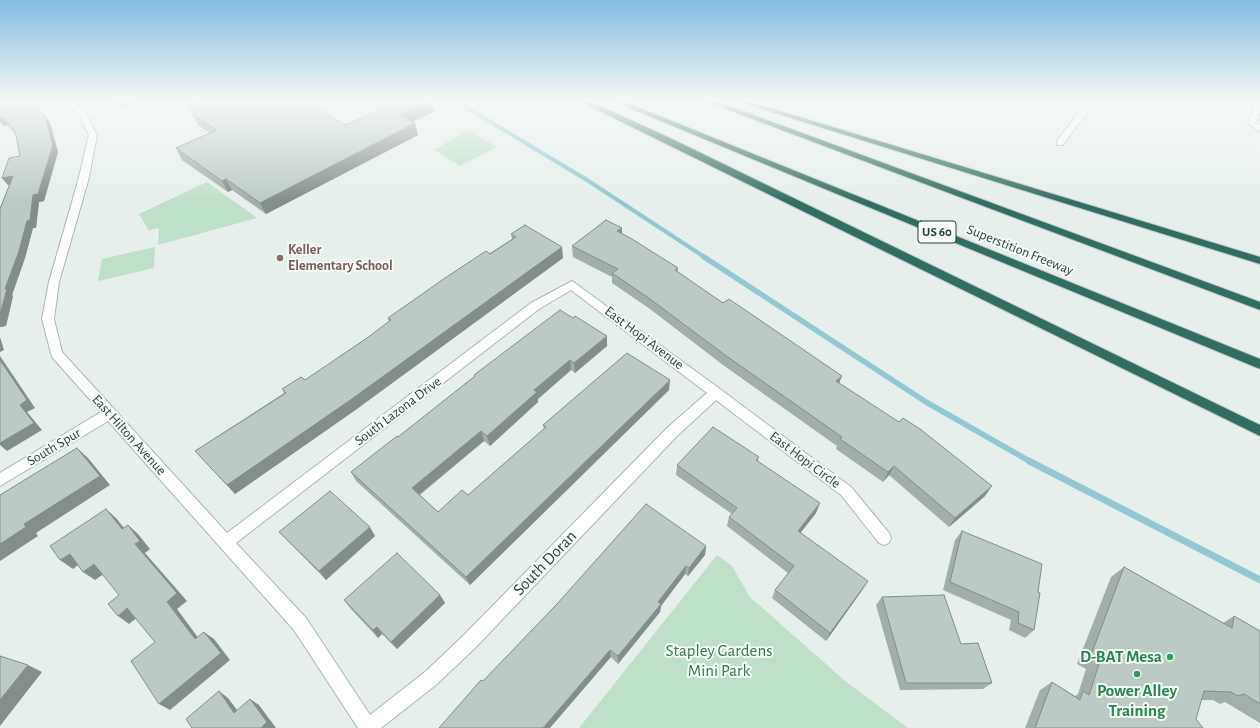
<!DOCTYPE html>
<html>
<head>
<meta charset="utf-8">
<style>
	body { margin:0 }
	canvas { display:block; background:#e6efeb }
</style>
</head>
<body>
<canvas width="1260" height="728"></canvas>
<script>
const ctx = document.querySelector('canvas').getContext('2d');
ctx.lineJoin = 'round';
function paint(path, color) { ctx.fillStyle = color; ctx.fill(path, 'evenodd'); }
const poly = rows => new Path2D(rows.map(r => 'M' + r).join(''));
function stroke(path, color, width, dash) { ctx.strokeStyle = color; ctx.lineWidth = width; ctx.lineCap = dash ? 'butt' : 'round'; ctx.setLineDash(dash || []); ctx.stroke(path); }
function label(font, color, halo, rows, align = 'center') {
  ctx.font = font + ' "Alegreya Sans",sans-serif'; ctx.lineWidth = 4; ctx.setLineDash([]); ctx.textBaseline = 'middle'; ctx.strokeStyle = halo; ctx.fillStyle = color; for (const [text, x, y, turn = 0] of rows) {
    ctx.save(); ctx.translate(x, y); ctx.rotate((+turn || 0) * Math.PI / 180); ctx.textAlign = isNaN(turn) ? turn : align; if (halo) ctx.strokeText(text, 0, 0); ctx.fillText(text, 0, 0); ctx.restore();
  }
}
paint(poly([
	[470,131,497,147,460,166,434,150,464,132],
	[207,182,257,218,158,245,159,229,157,228,149,231,139,214],
	[155,247,154,268,98,281,102,259],
	[717,555,732,566,750,597,844,680,908,728,579,728]
]), '#bfe0c8');
stroke(poly([
	[454,100,587,180,706,258]
]), '#8ec9d4', 4);
stroke(poly([
	[704,257,926,402,1031,462]
]), '#8ec9d4', 5.5);
stroke(poly([
	[1029,461,1260,580]
]), '#8ec9d4', 7);
const minor = poly([
	[64,100,72,100,84,110,97,135,88,181,59,282,54,319,62,352,227,533,531,303,572,281,720,389,851,487,889,533,891,538,889,543,884,545,879,543,841,495,716,400,677,436,476,647,437,684,381,728,358,728,294,630,108,421,0,486,0,473,101,412,52,357,42,319,49,282,78,181,89,135,78,113,64,100],
	[571,290,707,393,667,428,464,635,425,672,370,715,306,618,236,543,539,309,571,290],
	[1088,100,1096,100,1063,145,1057,145,1057,141,1088,100],
	[1256,102,1260,102,1260,112,1256,122,1260,125,1260,132,1248,123,1256,102]
]);
const highway = poly([
	[577,100,587,100,668,137,1260,425,1260,436,577,100],
	[610,100,620,100,1260,359,1260,369,610,100],
	[702,100,713,100,1260,302,1260,310,702,100],
	[733,100,744,100,1260,257,1260,264,733,100]
]);
stroke(minor, '#a8b8b2', 2);
stroke(highway, '#c2cac8', 2);
paint(minor, '#fff');
paint(highway, '#2f6f62');
paint(poly([
	[0,100,50,123,58,152,44,201,39,202,36,228,33,228,25,258,12,295,13,296,6,326,0,327,0,209,9,185,8,185,2,178,20,156,15,133,7,125,4,126,0,122],
	[106,100,142,100,120,108],
	[184,100,259,100,271,107,346,125,394,103,393,100,431,100,434,112,412,122,418,135,266,214,232,190,228,192,182,160,176,148,210,133,198,125,192,114,193,113,190,106,186,103],
	[1064,100,1074,100,1072,102],
	[511,234,563,258,354,411,235,494,195,451,284,393,282,389,305,380,367,338,389,322,388,318,512,239],
	[622,234,678,268,678,272,839,383,985,496,949,527,889,475,883,482,836,449,837,446,723,365,650,309,612,283,612,277,573,257,572,246],
	[573,318,607,336,607,346,575,373,571,370,538,399,538,402,490,446,484,441,420,495,438,512,468,495,544,429,543,425,669,390,470,585,356,481,351,472,398,437,475,376,474,375],
	[759,457,758,461,816,513,800,533,863,589,826,641,772,598,775,590,788,573,727,526,729,517,732,514,676,475,677,465],
	[962,531,1038,592,1034,630,1025,638,1009,630,1011,620,943,590,955,540],
	[279,532,375,536,326,580,287,540],
	[706,546,705,555,688,576,685,574,661,606,660,612,618,664,611,657,483,681],
	[1124,567,1223,623,1234,616,1260,631,1260,723,1225,702,1220,704,1213,700,1201,700,1196,719,1203,728,1025,728,1040,690,1052,682,1075,696,1078,694,1086,669,1077,664,1111,577],
	[440,595,445,603,397,649,382,634,378,638,350,608,344,600],
	[882,597,961,644,992,683,983,689,900,690,876,605]
]), '#a1aea9');
paint(poly([
	[122,100,142,100,120,108,116,102],
	[431,100,434,112,402,126,399,115],
	[45,116,50,123,58,152,44,201,39,202,36,228,33,228,25,258,12,295,13,296,6,326,0,327,0,314,5,289,33,195],
	[2,117,7,125,4,126,0,121,0,118],
	[415,123,418,135,266,214,260,203],
	[13,176,19,183,8,185,2,178],
	[226,179,232,190,228,192,222,181],
	[622,228,622,238,617,231],
	[562,247,563,258,354,411,235,494,227,485],
	[607,336,607,346,575,373,574,363],
	[0,337,4,350,0,352],
	[0,356,35,408,27,412,42,430,7,451,0,445,0,443,20,405,0,360],
	[570,360,571,370,538,399,538,402,490,446,487,436,534,390],
	[842,376,838,386,836,381],
	[670,380,669,390,470,585,466,577],
	[481,431,484,441,416,497,412,488],
	[77,448,88,458,110,485,36,533,38,536,0,561,0,544,24,524],
	[894,466,889,475,883,482,888,472],
	[992,486,985,496,949,527,955,518],
	[820,503,816,513,795,540,798,531],
	[106,509,116,518,132,538,122,529],
	[128,525,138,534,150,549,145,553,187,601,177,609,205,647,195,639,167,602,135,544],
	[370,527,375,536,326,580,319,571],
	[706,546,705,555,688,576,689,568],
	[70,554,82,562,73,569,60,560],
	[94,564,105,573,95,580,83,572],
	[686,566,685,574,661,606,660,612,618,664,618,656,658,602],
	[868,581,863,589,826,641,830,633],
	[440,595,445,603,397,649,391,642],
	[127,608,139,616,129,624,118,616],
	[377,627,382,634,378,638,373,630],
	[204,632,214,639,230,660,170,710,159,704],
	[610,650,611,657,550,728,543,728],
	[28,665,42,672,0,726,0,700],
	[219,691,228,698,244,719,234,713],
	[250,699,259,705,276,728,261,728]
]), '#838d89');
const building = poly([
	[0,100,26,100,45,116,53,145,38,194,33,195,30,220,27,221,19,251,5,289,7,289,0,314,0,209,13,176,2,178,9,158,20,156,15,131,2,117,0,118,0,100],
	[112,100,122,100,116,102,112,100],
	[192,100,259,100,271,107,287,100,300,100,346,125,400,100,431,100,399,115,415,123,260,203,226,179,222,181,176,148,217,130,192,114,198,111,189,106,197,103,192,100],
	[606,220,622,228,617,231,632,239,678,268,675,270,723,303,729,299,842,376,836,381,899,422,903,418,920,429,992,486,955,518,894,466,888,472,840,439,842,437,725,355,650,299,612,273,618,269,572,246,606,220],
	[525,225,562,247,349,401,227,485,195,451,286,393,282,389,301,377,305,380,367,338,391,320,388,318,445,278,486,251,490,254,516,237,511,234,525,225],
	[560,310,573,318,575,316,607,336,574,363,570,360,534,390,537,392,487,436,481,431,412,488,438,512,462,490,468,495,546,427,543,425,627,353,670,380,466,577,351,472,397,436,398,437,475,376,474,375,560,310],
	[0,360,27,400,20,405,34,423,0,443,0,360],
	[713,427,759,457,756,460,820,503,798,531,868,581,830,633,775,590,794,566,729,517,737,508,677,465,713,427],
	[77,448,100,476,24,524,26,527,0,544,0,495,77,448],
	[330,491,370,527,319,571,279,532,330,491],
	[646,504,706,546,689,568,686,566,658,602,661,604,618,656,610,650,543,728,439,728,481,680,483,681,557,604,646,504],
	[106,509,122,529,128,525,140,541,135,544,177,593,167,602,195,639,204,632,221,653,159,704,131,661,155,642,127,608,118,616,108,604,119,595,94,564,83,572,70,554,60,560,50,546,106,509],
	[962,531,1042,564,1038,592,1040,593,1034,630,1018,623,1019,612,950,582,962,531],
	[397,553,440,595,391,642,377,627,373,630,344,600,397,553],
	[1124,567,1232,628,1234,616,1260,631,1260,704,1244,694,1238,696,1231,692,1204,691,1196,719,1203,728,1035,728,1052,682,1080,700,1083,691,1089,695,1100,661,1091,655,1124,567],
	[944,595,961,644,978,643,992,683,906,683,882,597,944,595],
	[0,656,28,665,0,700,0,656],
	[219,691,234,713,250,699,267,722,261,728,192,728,186,719,219,691]
]);
paint(building, '#bbcac4');
stroke(building, '#838d89', 1);
const sky = ctx.createLinearGradient(0, 0, 0, 202);
sky.addColorStop(0, '#84bce0');
sky.addColorStop(0.5, '#f4f8f6');
sky.addColorStop(1, '#f4f8f600');
ctx.fillStyle = sky;
ctx.fillRect(0, 0, 1260, 202);
for (const [x, y, r, color] of [
	[280,258,4,"#8d6e63"],
	[1170,657,4,"#2e9e5b"],
	[1137,674,4,"#2e9e5b"]
]) { const dot = new Path2D(); dot.arc(x, y, r, 0, 2 * Math.PI); ctx.fillStyle = color; ctx.fill(dot); stroke(dot, '#f7fbf9', 1.5); }
for (const [x, y, w] of [
	[937,232,38]
]) { const box = new Path2D(); box.roundRect(x - w / 2, y - 11, w, 22, 3); ctx.fillStyle = '#f7fbf9'; ctx.fill(box); stroke(box, '#24423a', 1); }
label('bold 13px', '#24423a', null, [
	["US 60",937,232]
]);
label('bold 14px', '#785e54', '#f7fbf9', [
	["Keller",288,250],
	["Elementary School",288,266]
], 'left');
label('14px', '#24423a', '#f7fbf9', [
	["Superstition Freeway",1020,250,22],
	["East Hopi Avenue",644,338,37],
	["South Lazona Drive",398,411,-37],
	["East Hilton Avenue",129,435,48],
	["South Spur",54,447,-31],
	["East Hopi Circle",805,460,37]
]);
label('17px', '#24423a', '#f7fbf9', [
	["South Doran",545,563,-46]
]);
label('17px', '#2d7a4b', '#f7fbf9', [
	["Stapley Gardens",719,651],
	["Mini Park",719,671]
]);
label('bold 17px', '#27864d', '#f7fbf9', [
	["D-BAT Mesa",1162,657],
	["Power Alley",1137,691,"center"],
	["Training",1137,711,"center"]
], 'right');
</script>
</body>
</html>
